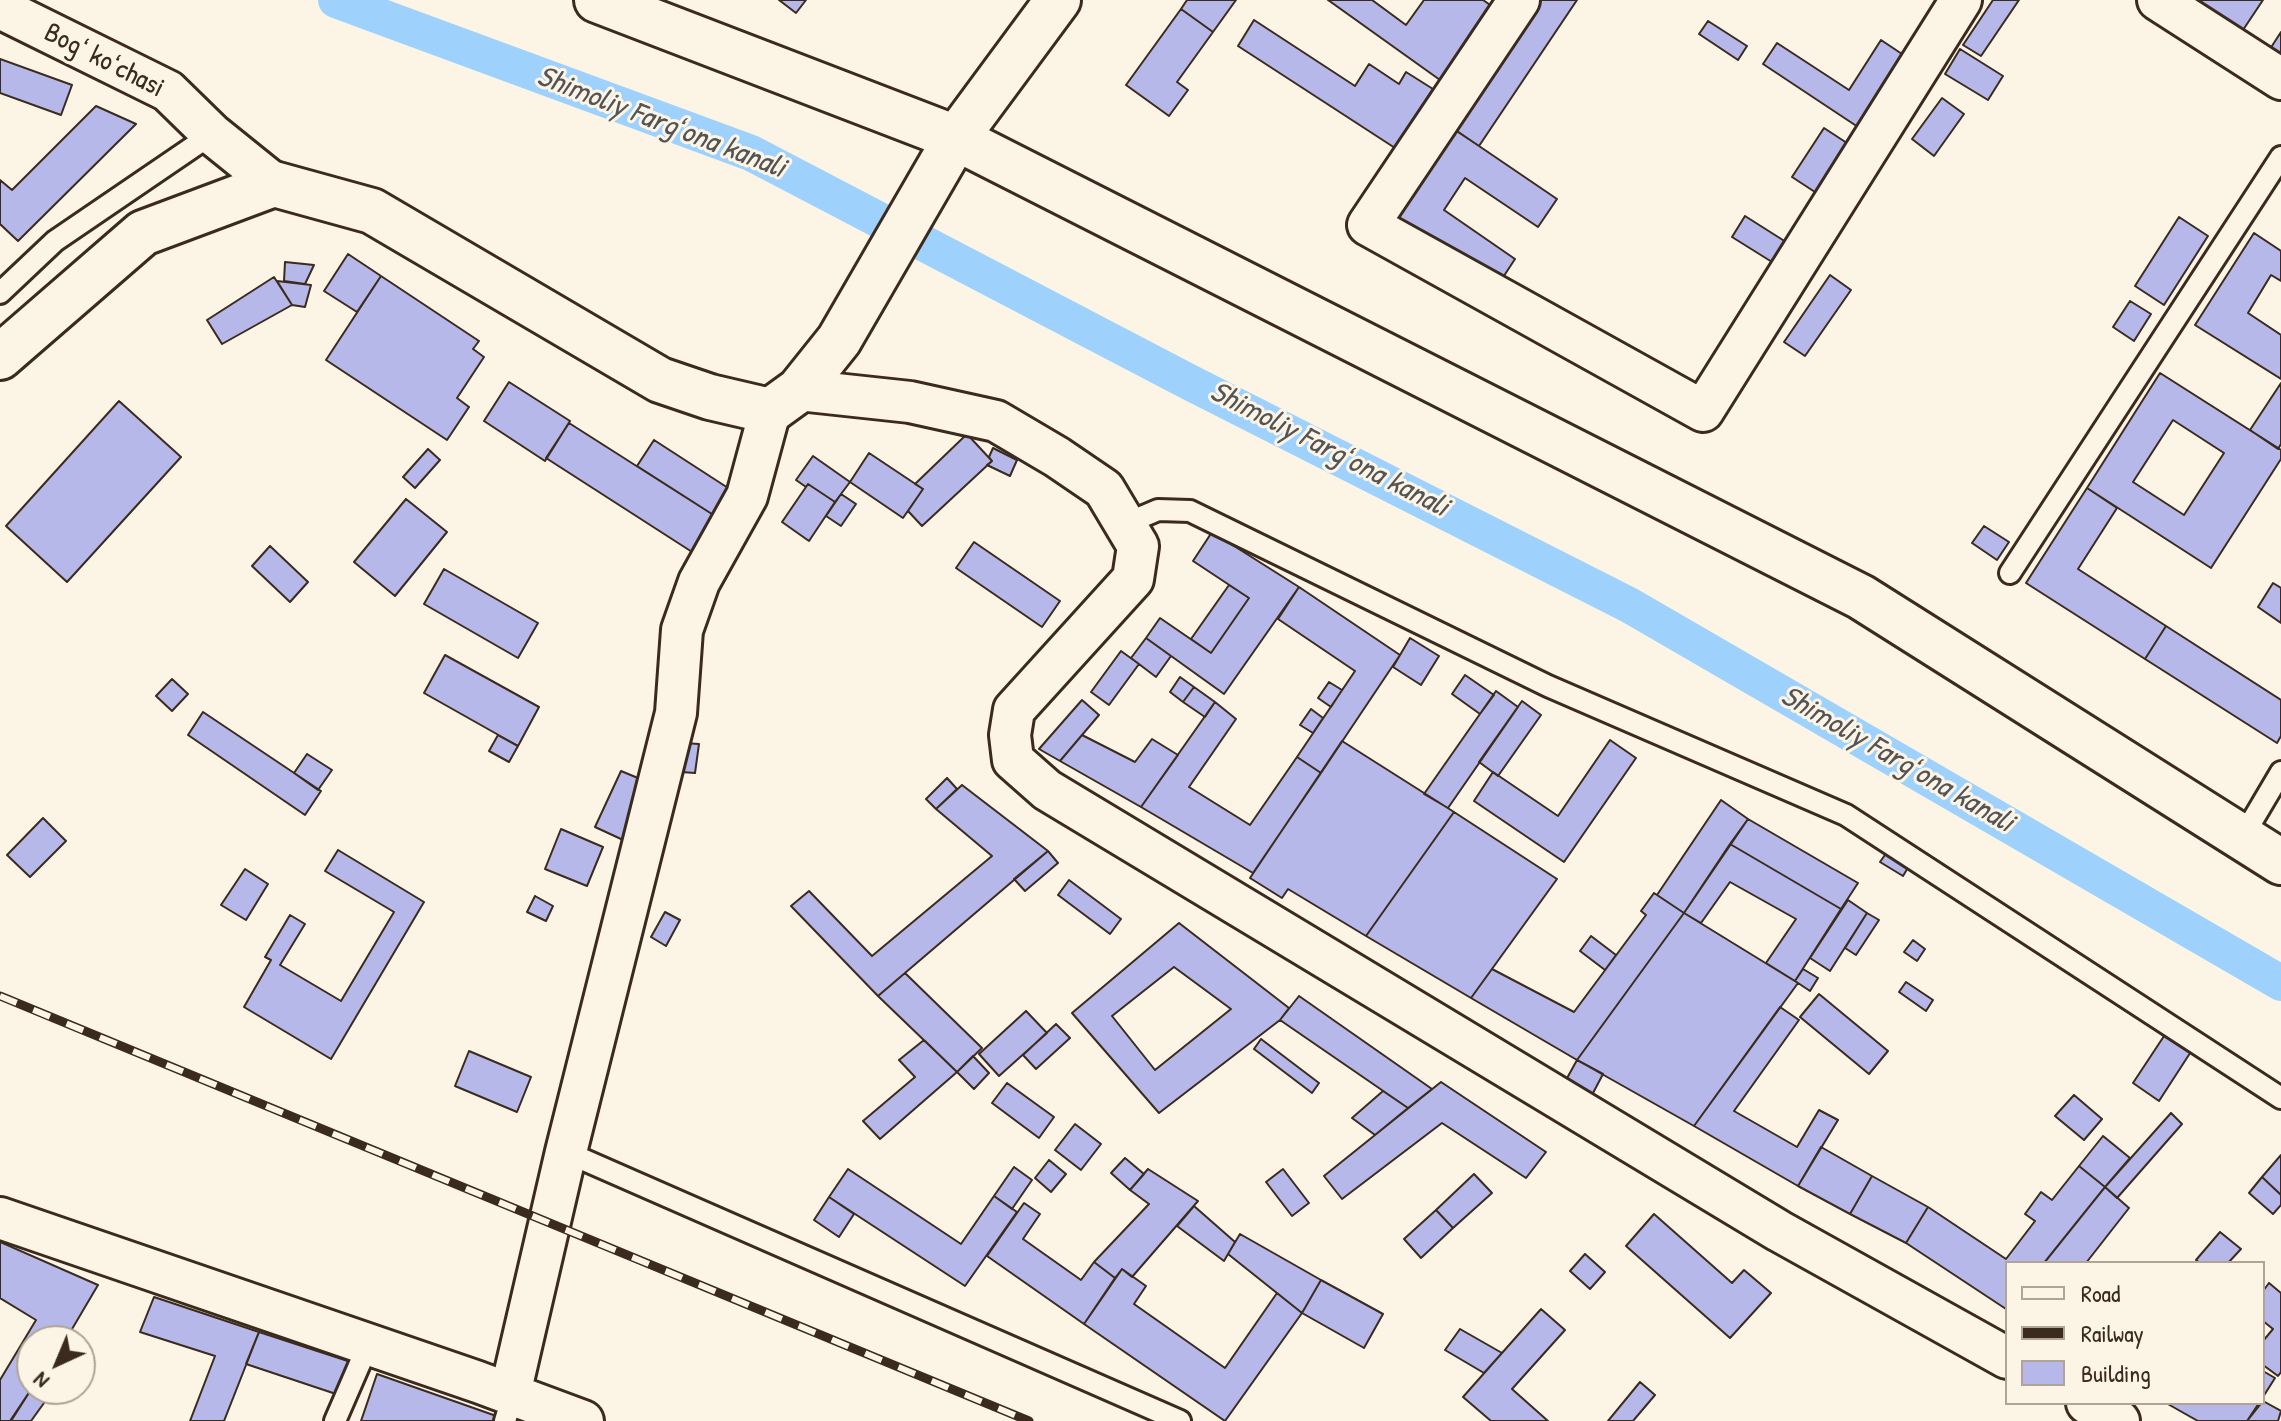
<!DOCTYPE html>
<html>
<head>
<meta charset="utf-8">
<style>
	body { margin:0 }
	#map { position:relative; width:2281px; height:1421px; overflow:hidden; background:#fcf5e5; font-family:"Patrick Hand",sans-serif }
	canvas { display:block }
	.legend { position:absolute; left:2005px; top:1261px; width:260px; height:144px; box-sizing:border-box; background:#fcf5e5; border:2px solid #afa495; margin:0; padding:10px 14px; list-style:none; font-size:24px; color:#3b2a1e }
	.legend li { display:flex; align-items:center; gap:16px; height:40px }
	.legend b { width:40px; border:2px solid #afa495 }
	.north { position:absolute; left:16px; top:1325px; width:80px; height:80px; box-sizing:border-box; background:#fcf5e5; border:2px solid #afa495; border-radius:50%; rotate:224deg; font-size:22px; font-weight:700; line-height:32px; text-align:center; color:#3b2a1e }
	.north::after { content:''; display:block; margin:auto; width:28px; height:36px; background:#3b2a1e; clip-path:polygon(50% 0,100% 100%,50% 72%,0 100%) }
</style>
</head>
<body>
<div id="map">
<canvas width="2281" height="1421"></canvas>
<ul class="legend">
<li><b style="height:10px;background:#fcf5e5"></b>Road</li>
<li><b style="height:10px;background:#3b2a1e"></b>Railway</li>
<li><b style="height:22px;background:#b6b8ea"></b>Building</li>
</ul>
<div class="north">N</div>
</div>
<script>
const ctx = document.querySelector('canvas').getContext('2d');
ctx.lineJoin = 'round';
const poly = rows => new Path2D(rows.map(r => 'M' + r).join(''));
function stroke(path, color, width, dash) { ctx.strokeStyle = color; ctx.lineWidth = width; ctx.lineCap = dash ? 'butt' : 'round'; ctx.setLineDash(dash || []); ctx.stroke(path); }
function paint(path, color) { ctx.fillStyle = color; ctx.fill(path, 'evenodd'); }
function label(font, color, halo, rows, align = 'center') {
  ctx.font = font + ' "Patrick Hand",sans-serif'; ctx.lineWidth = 6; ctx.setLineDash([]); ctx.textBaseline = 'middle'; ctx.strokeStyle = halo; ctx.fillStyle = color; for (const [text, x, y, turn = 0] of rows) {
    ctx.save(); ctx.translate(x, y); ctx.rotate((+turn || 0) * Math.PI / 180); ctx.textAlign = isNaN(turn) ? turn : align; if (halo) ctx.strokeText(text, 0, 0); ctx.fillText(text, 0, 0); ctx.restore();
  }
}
stroke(poly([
	[336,0,751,153,1189,382,1629,605,2281,983]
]), '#9ed2fc', 36);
const building = poly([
	[779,0,806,0,796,13,779,0],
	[1187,0,1236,0,1213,32,1181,9,1187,0],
	[1328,0,1372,0,1406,25,1424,0,1483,0,1493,7,1440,80,1328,0],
	[1534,0,1577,0,1479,146,1449,126,1534,0],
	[1993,0,2019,0,1981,56,1963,45,1993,0],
	[2197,0,2263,0,2243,30,2197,0],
	[1181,9,1213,32,1177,82,1188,90,1169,116,1126,85,1181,9],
	[1254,20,1355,86,1369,64,1399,84,1406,72,1433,89,1395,148,1238,46,1254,20],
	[1708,21,1747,46,1738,60,1699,34,1708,21],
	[2281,32,2281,55,2270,49,2281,32],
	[1881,40,1908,58,1861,129,1763,64,1777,43,1849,90,1881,40],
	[1960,49,2003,76,1988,100,1945,74,1960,49],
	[0,59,72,85,61,115,0,93,0,59],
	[1942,98,1964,114,1934,156,1912,139,1942,98],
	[96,106,136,124,18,241,0,224,0,180,12,190,96,106],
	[1824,128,1850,145,1818,194,1792,177,1824,128],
	[1454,129,1557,199,1538,227,1465,178,1444,210,1515,259,1498,285,1396,216,1454,129],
	[1745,216,1786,242,1772,262,1732,237,1745,216],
	[2179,217,2208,236,2164,305,2135,286,2179,217],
	[2254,233,2281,251,2281,281,2271,275,2248,313,2281,335,2281,379,2195,325,2254,233],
	[348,254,381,276,357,312,324,291,348,254],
	[285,262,314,265,305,284,284,281,285,262],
	[1830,275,1851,290,1805,356,1784,342,1830,275],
	[381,276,479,341,473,349,484,357,457,398,469,407,447,440,326,360,381,276],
	[274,277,292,305,222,344,207,320,274,277],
	[277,281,311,285,305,307,292,305,277,281],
	[2130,301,2151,314,2134,341,2113,327,2130,301],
	[2160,373,2281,450,2281,459,2211,568,2087,488,2160,373],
	[2173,420,2224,453,2184,515,2133,482,2173,420],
	[509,382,570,421,545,461,484,421,509,382],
	[2281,383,2281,444,2278,449,2250,430,2281,383],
	[119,401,181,457,67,582,6,526,119,401],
	[569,423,726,523,703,559,546,458,569,423],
	[967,434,992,461,922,526,908,511,923,489,915,484,967,434],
	[654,440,742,497,726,523,637,466,654,440],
	[993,448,1017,460,1010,476,987,465,992,461,989,457,993,448],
	[428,449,440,460,415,488,403,477,428,449],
	[869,453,923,489,903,518,850,482,869,453],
	[813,456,850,482,835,502,808,484,806,487,796,480,813,456],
	[808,484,835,502,809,541,782,522,808,484],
	[2087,488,2117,508,2078,569,2166,626,2145,659,2026,583,2087,488],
	[841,494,856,504,841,526,826,516,841,494],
	[406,499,447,532,395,596,354,562,406,499],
	[1984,526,2009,542,1997,560,1972,543,1984,526],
	[1212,532,1299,587,1224,694,1146,638,1160,618,1211,653,1249,598,1193,561,1212,532],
	[974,542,1060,601,1042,627,956,568,974,542],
	[270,546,308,582,290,602,252,566,270,546],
	[444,569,538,623,518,658,424,604,444,569],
	[2273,583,2281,588,2281,623,2258,607,2273,583],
	[1229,585,1249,598,1211,653,1191,639,1229,585],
	[1299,587,1400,655,1321,773,1297,757,1355,671,1278,619,1299,587],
	[2166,626,2281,700,2281,736,2277,743,2145,659,2166,626],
	[1146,638,1171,656,1156,677,1131,658,1146,638],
	[1410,638,1439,656,1421,685,1393,667,1410,638],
	[1121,651,1139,664,1109,705,1091,692,1121,651],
	[445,655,539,707,518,746,424,693,445,655],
	[1465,675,1494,695,1480,714,1452,694,1465,675],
	[1180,677,1194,687,1183,702,1170,692,1180,677],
	[172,679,188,694,172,711,156,696,172,679],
	[1329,682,1342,690,1331,707,1318,698,1329,682],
	[1194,687,1215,702,1205,717,1183,702,1194,687],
	[1496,691,1518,707,1448,808,1424,794,1496,691],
	[1082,700,1099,715,1060,761,1039,749,1082,700],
	[1522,701,1541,715,1498,776,1479,762,1522,701],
	[1215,702,1236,719,1189,787,1250,825,1297,757,1321,773,1253,873,1141,807,1215,702],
	[1311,709,1323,718,1313,733,1300,725,1311,709],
	[203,712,321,791,305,815,188,735,203,712],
	[498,735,518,746,509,762,489,751,498,735],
	[1082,735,1135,762,1152,739,1178,755,1141,807,1060,761,1082,735],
	[1610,740,1636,758,1564,862,1474,801,1493,772,1558,816,1610,740],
	[1342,741,1454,812,1366,936,1288,889,1282,898,1250,878,1342,741],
	[684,743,699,744,695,773,681,772,684,743],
	[307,754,332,770,318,790,294,773,307,754],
	[621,771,650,783,634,845,595,827,621,771],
	[947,778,957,789,936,809,926,799,947,778],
	[962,785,1048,851,878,996,791,906,809,891,872,956,992,856,936,809,962,785],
	[1721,800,1748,819,1684,913,1657,895,1721,800],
	[1454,812,1557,879,1471,998,1366,936,1454,812],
	[43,818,66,841,30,877,7,855,43,818],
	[1748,819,1858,883,1841,909,1730,844,1748,819],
	[561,829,603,847,587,886,545,869,561,829],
	[1730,844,1841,909,1795,981,1766,963,1796,919,1730,882,1701,923,1684,913,1730,844],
	[338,850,424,902,331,1059,244,1007,271,960,265,957,290,915,305,924,280,965,341,1001,394,912,325,871,338,850],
	[1048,851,1058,863,1025,891,1014,879,1048,851],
	[1887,852,1909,866,1903,876,1880,862,1887,852],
	[245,869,268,884,246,920,221,905,245,869],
	[1069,880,1121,919,1110,934,1058,895,1069,880],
	[1654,893,1684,913,1577,1060,1471,998,1492,969,1574,1012,1646,915,1641,911,1654,893],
	[535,896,553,906,546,921,527,912,535,896],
	[1848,900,1867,913,1830,971,1810,958,1848,900],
	[665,912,680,920,666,946,651,937,665,912],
	[1684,913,1798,983,1694,1126,1577,1060,1684,913],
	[1867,913,1879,920,1856,955,1845,948,1867,913],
	[1179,923,1289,1008,1280,1020,1159,1113,1072,1013,1179,923],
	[1174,967,1231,1009,1155,1070,1112,1016,1174,967],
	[1591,936,1616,955,1605,970,1580,951,1591,936],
	[1913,940,1925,949,1917,961,1904,952,1913,940],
	[1803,969,1818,978,1810,991,1795,981,1803,969],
	[905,973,982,1048,957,1072,878,996,905,973],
	[1906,982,1933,1000,1926,1011,1899,992,1906,982],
	[1819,994,1888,1051,1869,1074,1800,1017,1819,994],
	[1299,996,1432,1089,1408,1108,1280,1020,1299,996],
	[1780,1007,1799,1020,1734,1111,1797,1147,1819,1110,1838,1120,1798,1186,1694,1126,1780,1007],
	[1026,1011,1047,1033,999,1076,979,1054,1026,1011],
	[1056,1024,1070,1038,1036,1069,1023,1055,1056,1024],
	[2168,1030,2194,1047,2159,1101,2133,1083,2168,1030],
	[1261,1039,1319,1083,1312,1093,1254,1049,1261,1039],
	[924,1040,957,1072,880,1139,863,1121,915,1077,899,1060,924,1040],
	[469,1051,531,1077,517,1112,455,1086,469,1051],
	[973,1056,989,1073,974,1089,957,1072,973,1056],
	[1577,1060,1603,1074,1592,1095,1566,1080,1577,1060],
	[1441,1082,1546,1152,1526,1178,1442,1123,1342,1199,1324,1176,1441,1082],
	[1007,1083,1054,1117,1039,1138,992,1103,1007,1083],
	[1383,1091,1408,1108,1375,1135,1352,1118,1383,1091],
	[2074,1095,2102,1119,2084,1140,2055,1116,2074,1095],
	[2171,1113,2182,1124,2117,1198,2105,1187,2171,1113],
	[1075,1124,1101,1144,1081,1170,1055,1150,1075,1124],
	[2103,1136,2130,1158,2105,1187,2079,1166,2103,1136],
	[1821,1147,1872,1176,1850,1214,1798,1186,1821,1147],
	[2281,1155,2281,1195,2262,1177,2281,1155],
	[1125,1158,1144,1174,1130,1190,1111,1173,1125,1158],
	[1049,1160,1066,1174,1051,1192,1035,1178,1049,1160],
	[2079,1166,2105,1187,2044,1263,2007,1263,2006,1309,1906,1243,1928,1207,2006,1259,2035,1221,2025,1214,2041,1192,2052,1200,2079,1166],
	[1014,1167,1032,1180,1012,1209,994,1196,1014,1167],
	[848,1169,961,1244,994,1196,1017,1212,965,1286,829,1197,848,1169],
	[1148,1169,1198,1201,1132,1277,1122,1269,1115,1278,1094,1262,1149,1204,1130,1190,1148,1169],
	[1283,1169,1309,1203,1292,1216,1266,1182,1283,1169],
	[1474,1174,1492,1193,1453,1228,1436,1210,1474,1174],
	[1872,1176,1928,1207,1906,1243,1850,1214,1872,1176],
	[2262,1177,2281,1195,2281,1205,2273,1214,2249,1193,2262,1177],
	[2105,1187,2129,1208,2086,1263,2044,1263,2105,1187],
	[829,1197,854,1214,839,1237,814,1220,829,1197],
	[1024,1203,1040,1214,1023,1239,1081,1280,1094,1262,1115,1278,1084,1324,987,1256,1024,1203],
	[1194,1206,1235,1242,1224,1261,1177,1226,1194,1206],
	[1436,1210,1453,1228,1421,1258,1404,1239,1436,1210],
	[1654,1214,1732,1283,1744,1270,1771,1293,1730,1338,1626,1246,1654,1214],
	[2220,1232,2241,1249,2228,1263,2200,1263,2196,1260,2220,1232],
	[1240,1234,1321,1280,1302,1313,1228,1254,1240,1234],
	[0,1242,98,1285,65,1341,32,1341,32,1388,10,1421,0,1421,0,1380,36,1320,0,1298,0,1242],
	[1585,1254,1605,1272,1590,1289,1570,1271,1585,1254],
	[1122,1269,1146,1286,1134,1304,1225,1368,1277,1293,1302,1313,1225,1421,1084,1324,1122,1269],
	[1321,1280,1383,1314,1364,1348,1302,1313,1321,1280],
	[2269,1283,2281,1293,2281,1372,2278,1376,2263,1365,2263,1341,2273,1329,2263,1321,2263,1291,2269,1283],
	[154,1297,259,1332,224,1421,190,1421,215,1356,140,1332,154,1297],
	[1541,1309,1565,1330,1512,1389,1548,1421,1491,1421,1463,1397,1541,1309],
	[1460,1329,1502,1353,1484,1373,1445,1350,1460,1329],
	[259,1332,354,1363,342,1396,246,1364,259,1332],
	[2263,1371,2275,1378,2263,1397,2263,1371],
	[377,1374,502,1418,501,1421,361,1421,377,1374],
	[1640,1382,1655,1395,1633,1421,1608,1421,1640,1382],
	[32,1388,39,1389,49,1396,31,1421,11,1421,32,1388],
	[2263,1401,2281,1411,2278,1421,2247,1421,2263,1401],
	[2166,1403,2259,1403,2247,1421,2198,1421,2166,1403]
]);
paint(building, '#b6b8ea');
stroke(building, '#3b2a1e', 2);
const lane = poly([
	[0,293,55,241,212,134],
	[1125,524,1158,510,1190,511,1548,686,1846,815,2281,1098],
	[2010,573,2281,157],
	[2242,838,2281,772],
	[566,1152,1180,1421],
	[335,1421,368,1345],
	[505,1421,513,1395]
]);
const street = poly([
	[1519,0,1368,225,1703,411,1961,0],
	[2158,0,2281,79],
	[0,8,168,91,212,134,274,184],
	[799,390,910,402,996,421,1057,457,1104,489,1138,546,1133,579,1014,710,1010,735,1013,760,1047,790,1779,1231,2007,1358],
	[0,1218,478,1382,583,1421],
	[510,1394,566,1152,676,713,682,630,699,582,747,496,770,411],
	[2087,1403,2119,1421]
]);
const secondary = poly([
	[597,0,956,138,1861,597,2281,862],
	[0,357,143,233,274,184,372,211,660,380,710,397,770,411,799,390,839,340,956,138,1058,0]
]);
stroke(lane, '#3b2a1e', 26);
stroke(street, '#3b2a1e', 46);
stroke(secondary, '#3b2a1e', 50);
stroke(lane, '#fcf5e5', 20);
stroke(street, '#fcf5e5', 40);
stroke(secondary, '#fcf5e5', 44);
const rail = poly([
	[0,996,1029,1421]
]);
stroke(rail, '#3b2a1e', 9);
stroke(rail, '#fcf5e5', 6, [18]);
label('28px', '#3b2a1e', '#fcf5e5', [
	["Bogʻ koʻchasi",104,61,27]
]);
label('italic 30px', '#545456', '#fcf5e5', [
	["Shimoliy Fargʻona kanali",661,123,21],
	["Shimoliy Fargʻona kanali",1329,450,27],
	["Shimoliy Fargʻona kanali",1897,760,30]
]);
</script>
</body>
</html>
